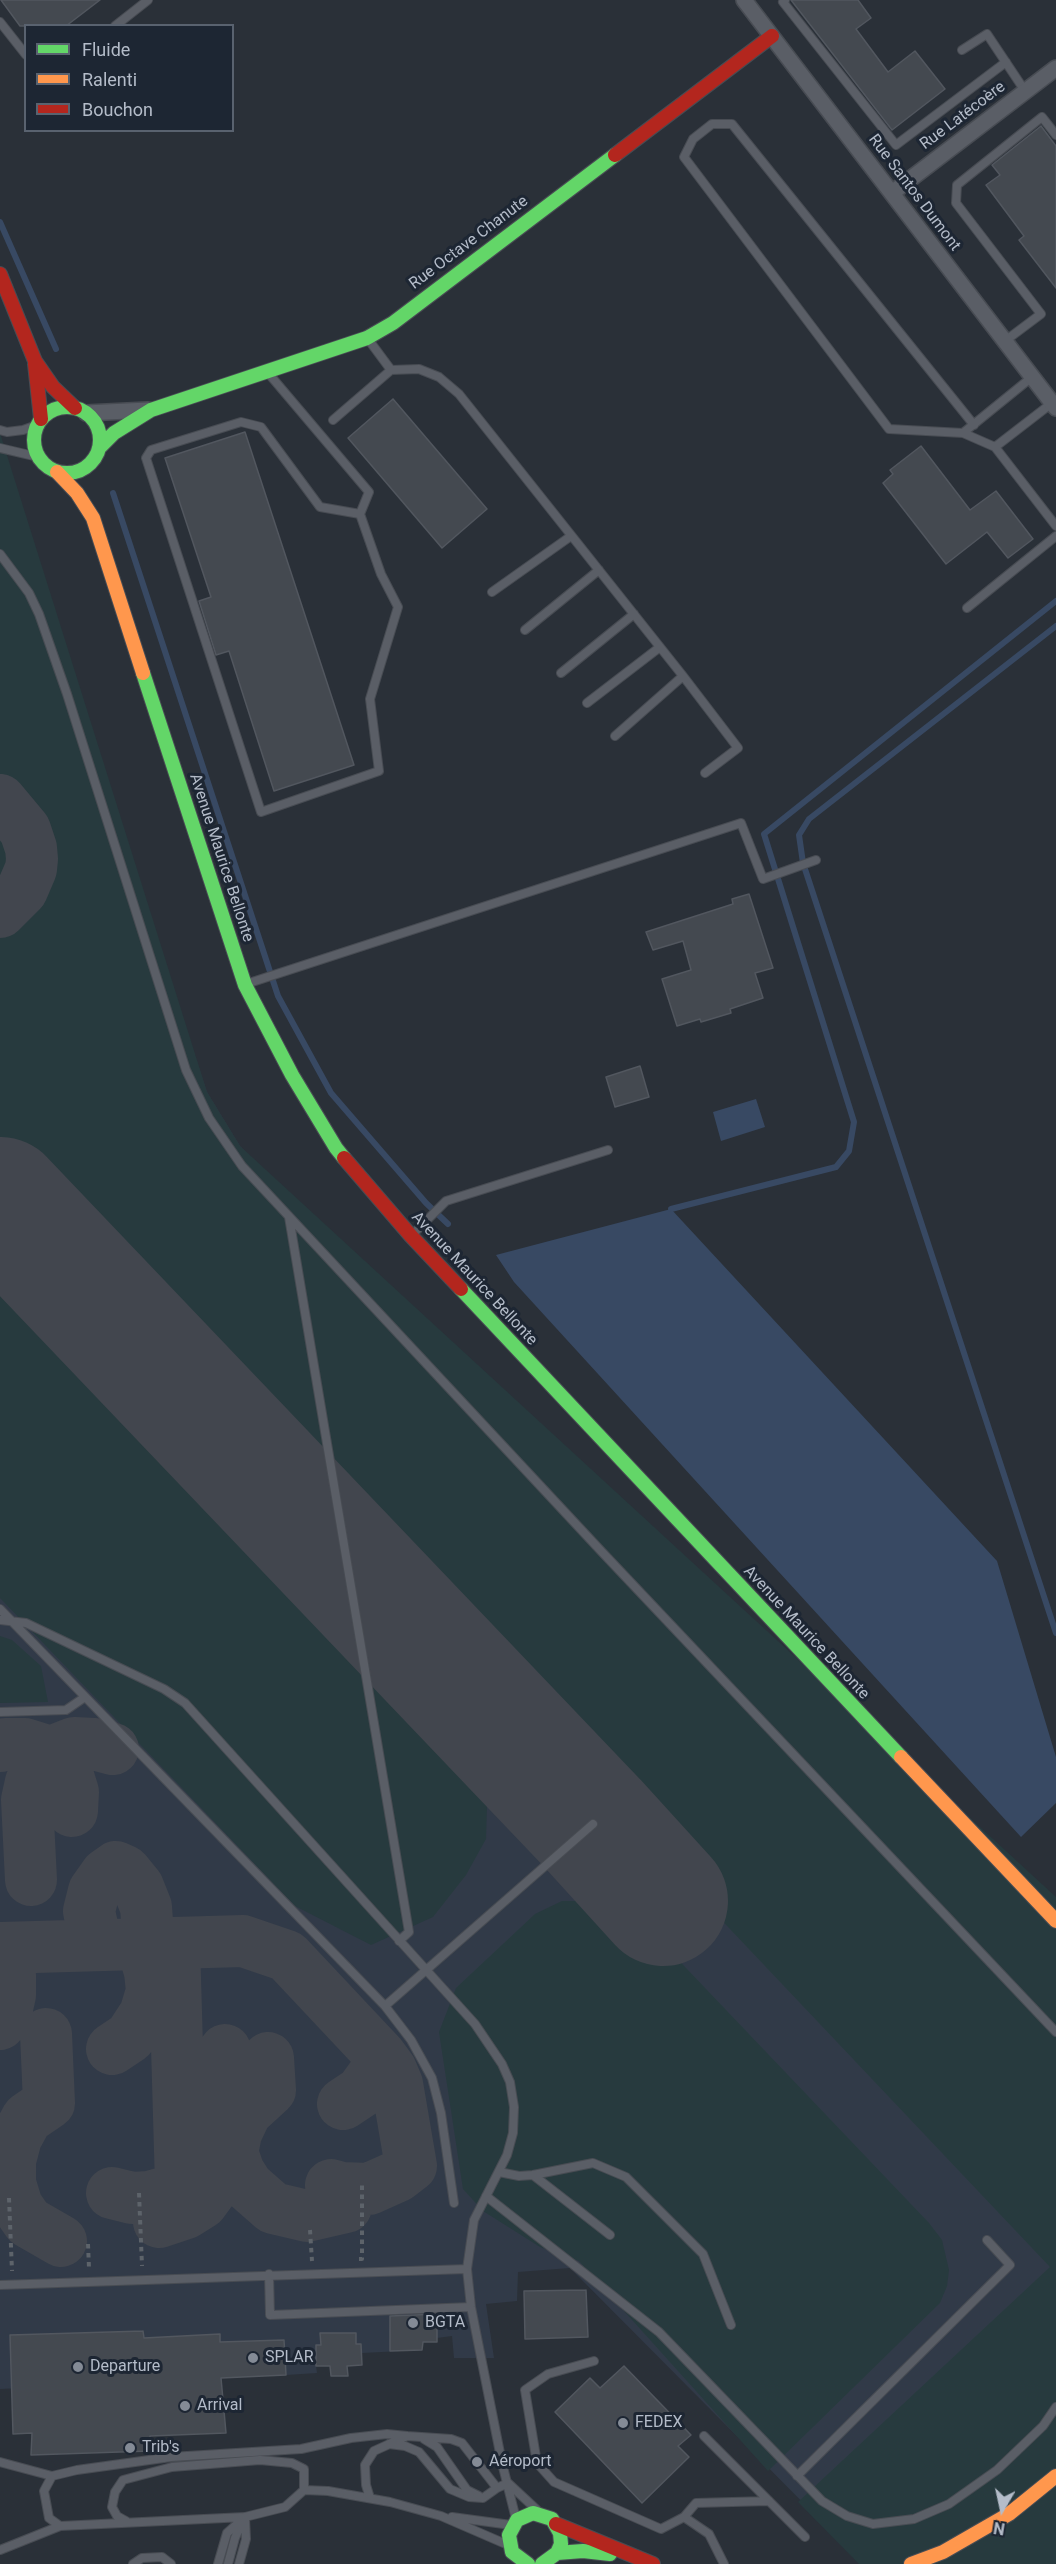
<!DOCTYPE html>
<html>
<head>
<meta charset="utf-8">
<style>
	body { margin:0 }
	#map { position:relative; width:1056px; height:2564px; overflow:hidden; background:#2a3038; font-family:Roboto,sans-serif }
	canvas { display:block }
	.legend { position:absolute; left:24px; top:24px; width:210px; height:108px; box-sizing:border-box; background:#1d2633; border:2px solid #59626f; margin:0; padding:8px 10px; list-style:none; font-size:18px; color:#b4bcc9 }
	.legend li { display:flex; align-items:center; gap:12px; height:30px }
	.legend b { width:30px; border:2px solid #59626f }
	.north { position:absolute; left:972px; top:2480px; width:60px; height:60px; -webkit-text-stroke:4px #1d2633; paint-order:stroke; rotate:189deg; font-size:16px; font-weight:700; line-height:24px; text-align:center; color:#b4bcc9 }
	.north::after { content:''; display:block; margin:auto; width:21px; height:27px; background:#b4bcc9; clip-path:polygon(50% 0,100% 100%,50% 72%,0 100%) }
</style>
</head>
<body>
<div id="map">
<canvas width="1056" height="2564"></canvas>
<ul class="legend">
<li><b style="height:8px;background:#63d668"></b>Fluide</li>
<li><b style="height:8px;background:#ff974d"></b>Ralenti</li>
<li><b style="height:8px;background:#b3261e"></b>Bouchon</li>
</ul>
<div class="north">N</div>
</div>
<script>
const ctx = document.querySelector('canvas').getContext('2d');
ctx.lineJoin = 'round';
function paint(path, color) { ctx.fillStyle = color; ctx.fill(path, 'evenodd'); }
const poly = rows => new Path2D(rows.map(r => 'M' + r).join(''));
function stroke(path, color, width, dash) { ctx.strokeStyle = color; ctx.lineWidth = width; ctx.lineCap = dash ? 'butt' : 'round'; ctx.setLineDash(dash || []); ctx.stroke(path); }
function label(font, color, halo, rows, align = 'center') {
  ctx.font = font + ' Roboto,sans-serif'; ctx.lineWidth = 6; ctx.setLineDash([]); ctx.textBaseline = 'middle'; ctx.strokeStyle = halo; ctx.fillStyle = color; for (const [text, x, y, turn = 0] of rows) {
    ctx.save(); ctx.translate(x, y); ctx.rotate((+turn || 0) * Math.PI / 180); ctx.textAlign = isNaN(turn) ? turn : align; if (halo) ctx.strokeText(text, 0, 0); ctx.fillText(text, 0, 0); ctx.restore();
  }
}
paint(poly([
	[0,539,171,982,207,1092,240,1146,1056,2017,1056,2432,853,2553,570,2268,518,2272,517,2301,486,2304,494,2358,454,2358,452,2336,437,2338,437,2342,423,2342,422,2350,362,2353,362,2365,347,2366,348,2376,331,2376,330,2366,316,2366,317,2373,286,2375,0,2389]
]), '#313a48');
paint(poly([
	[0,433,207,1092,240,1146,1056,1897,1056,2564,859,2564,798,2502,1050,2267,0,1158,0,934,25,910,39,888,43,868,43,847,38,831,27,813,0,784],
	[0,826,12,839,16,858,14,873,10,884,0,895],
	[0,1244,387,1649,384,1654,457,1737,481,1783,487,1806,486,1839,466,1875,433,1917,371,1945,295,1906,0,1598],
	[0,1636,12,1640,41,1666,48,1702,0,1703],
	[562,1901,589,1901,615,1909,646,1926,929,2223,942,2240,949,2270,947,2286,940,2303,768,2471,579,2261,540,2247,483,2211,463,2189,439,2032,456,1988,535,1914]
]), '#273a3e');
paint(poly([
	[756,1099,765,1127,721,1141,713,1112],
	[671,1209,997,1561,1056,1757,1056,1803,1021,1837,514,1282,496,1255]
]), '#384963');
stroke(poly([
	[0,222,56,349],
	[113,493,278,996,331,1093,426,1203,448,1224],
	[1056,626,809,819,799,835,803,863,1056,1633],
	[671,1209,836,1167,849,1151,854,1122,764,834,1056,601]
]), '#384963', 6);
stroke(poly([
	[0,800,25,830,31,848,32,859,31,869,22,890,0,912],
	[0,1746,5,1744,25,1744,41,1749,57,1760,68,1776,73,1792,72,1811],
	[31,1880,27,1800,31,1782,41,1763,56,1750,74,1743,94,1744,113,1749],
	[96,1945,89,1911,94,1891,106,1874,116,1867,125,1871,138,1887,146,1907,147,1921,142,1944,150,1972,152,1991,145,2014,130,2037,112,2049],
	[0,1948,243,1941,287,1956,380,2055,391,2070,397,2084,411,2166,398,2176,369,2189,342,2188,331,2185],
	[0,1953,10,1975,10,1995,5,2017,0,2024],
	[46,2034,49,2103,27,2118,16,2138,10,2161,10,2183,17,2206,28,2222,61,2241],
	[343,2104,361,2092,374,2074,380,2055],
	[231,2126,232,2152,239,2172,248,2186,273,2208,307,2216,346,2207],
	[231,2159,236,2133,246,2112,270,2090,268,2058],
	[112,2193,132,2198,149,2197,167,2192,181,2185,174,1943],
	[159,2222,186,2213,202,2203,223,2174,228,2152,225,2050]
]), '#42464e', 52);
stroke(poly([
	[0,1202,593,1824,663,1901]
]), '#42464e', 130);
const building = poly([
	[1,0,100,0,66,26,20,26,1,0],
	[791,0,858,0,871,18,856,29,888,72,915,51,945,89,892,130,791,0],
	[1041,126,1056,146,1056,288,1019,240,1024,236,986,185,1000,175,992,165,1041,126],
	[393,399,487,509,442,548,348,438,393,399],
	[245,432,354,765,274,791,229,651,216,655,199,601,211,597,165,458,245,432],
	[921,446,970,510,996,491,1033,539,1008,558,987,532,946,564,883,483,893,474,890,470,921,446],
	[749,894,773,968,755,973,763,998,730,1009,731,1013,701,1022,700,1019,677,1026,662,979,691,970,683,941,653,950,646,932,733,904,732,899,749,894],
	[640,1066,649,1097,615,1107,606,1077,640,1066],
	[586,2290,588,2337,525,2339,524,2291,586,2290],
	[437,2314,437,2342,423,2342,422,2350,390,2351,390,2316,437,2314],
	[143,2331,144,2338,220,2334,220,2342,284,2340,286,2375,221,2378,226,2433,150,2436,150,2451,31,2455,32,2433,13,2434,10,2335,143,2331],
	[320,2333,356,2333,356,2344,361,2344,362,2365,347,2366,348,2376,331,2376,330,2366,316,2366,316,2345,321,2345,320,2333],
	[624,2366,691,2435,678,2446,689,2457,642,2503,555,2412,590,2378,600,2388,624,2366]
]);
paint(building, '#444950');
stroke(building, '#52575f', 1.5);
const lane = poly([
	[785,0,783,2,896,145,1006,62],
	[0,22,26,55],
	[115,26,148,0],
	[962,50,987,34,1025,91],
	[1005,341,1041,314,956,203,957,185,1042,117,1056,135],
	[391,370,419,369,439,377,459,394,683,676,738,748,705,773],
	[269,374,369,492,360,514,381,574,398,607,370,699,379,771,261,812,146,458,151,450,241,422,261,427,320,507,360,514],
	[333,420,391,370,368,339],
	[974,425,732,124,712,124,693,139,684,157,889,429,963,433,995,447,1056,526],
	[0,430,7,432,23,430,37,425],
	[963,433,1032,377],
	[995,447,1052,403],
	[0,448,38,457],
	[0,554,29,593,39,614,67,694,186,1070,209,1118,242,1166,602,1552,1056,2032],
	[492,592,571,536],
	[967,608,1056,536],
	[525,630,599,570],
	[561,673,634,614],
	[587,703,660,647],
	[615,736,683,676],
	[246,984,741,823,763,879,816,860],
	[289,1217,409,1932,399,1941],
	[412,1235,446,1201,608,1150],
	[0,1609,385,2006,411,2040,432,2078,441,2113,454,2203],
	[0,1620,26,1623,164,1689,185,1703,475,2024,502,2064,510,2082,514,2107,513,2133,507,2155,474,2220,467,2269,471,2307,502,2463,516,2519],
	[0,1712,66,1710,85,1697],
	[385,2006,593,1824],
	[499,2172,519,2176,533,2175,593,2163,626,2177,703,2254,731,2325],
	[533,2175,610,2235],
	[486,2196,659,2332,822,2501,847,2516,873,2524,914,2519,949,2504,997,2470,1043,2426,1056,2407],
	[269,2274,270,2315,471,2307],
	[0,2285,467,2269],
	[594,2361,548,2374,525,2390,537,2463,554,2482,661,2529,684,2517,696,2503,769,2501],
	[704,2436,805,2537],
	[424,2439,437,2447,467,2490,479,2496],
	[389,2444,405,2446,419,2452,450,2489,469,2497,483,2498,497,2488],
	[0,2462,52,2476],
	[797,2476,1010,2265,987,2240],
	[508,2483,537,2510],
	[370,2498,366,2485,365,2465,374,2451,407,2436,451,2439,462,2443,497,2488,508,2483],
	[452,2517,511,2525],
	[684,2517,709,2534,724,2564],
	[126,2521,117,2516,112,2507,115,2492,123,2480,172,2467,260,2460,292,2463,304,2469,304,2490],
	[60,2526,49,2518,44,2491,52,2476,77,2470,171,2457,301,2449,351,2438,387,2434,407,2436],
	[0,2550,60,2526,245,2517,285,2507,304,2490,328,2491,390,2502,441,2516,508,2545],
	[133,2564,142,2558,162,2557,171,2564],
	[218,2564,227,2533,245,2517],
	[228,2564,235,2538,243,2520],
	[239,2564,246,2539,245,2518]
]);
const street = poly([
	[744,0,1056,408],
	[892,193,1056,68],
	[86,413,148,410]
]);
const fast = poly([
	'34 440a33 33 0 1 1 66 0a33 33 0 1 1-66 0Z',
	[99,448,114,433,151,410,367,338,393,323,615,155],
	[143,673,245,985,292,1075,336,1148,344,1158],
	[461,1289,901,1757],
	[557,2553,583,2551,610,2554],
	[528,2564,512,2552,509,2535,517,2520,533,2513,552,2519,560,2533,561,2544,557,2553,542,2564]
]);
const slow = poly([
	[57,472,77,493,93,518,143,673],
	[901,1757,1056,1921],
	[911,2564,943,2552,1009,2514,1056,2476]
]);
const jam = poly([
	[615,155,772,36],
	[0,274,35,361,53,387,75,408],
	[35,364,41,419],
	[344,1158,411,1236,461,1289],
	[556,2524,653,2564]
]);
stroke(lane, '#484c53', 10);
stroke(street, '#484c53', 18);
stroke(fast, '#484c53', 16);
stroke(slow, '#484c53', 16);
stroke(jam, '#484c53', 16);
stroke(poly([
	[139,2193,142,2266],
	[9,2198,12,2271],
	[310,2230,312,2261],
	[88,2244,89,2268],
	[359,2259,362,2259,362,2182]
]), '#5d636a', 4, [4.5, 4.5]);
stroke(lane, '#5a5e66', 8);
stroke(street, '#5a5e66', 15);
stroke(fast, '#63d668', 14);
stroke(slow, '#ff974d', 14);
stroke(jam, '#b3261e', 14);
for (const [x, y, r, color] of [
	[413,2323,6,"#848b96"],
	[253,2358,6,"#848b96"],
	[78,2367,6,"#848b96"],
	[185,2406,6,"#848b96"],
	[623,2423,6,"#848b96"],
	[130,2448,6,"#848b96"],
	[477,2462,6,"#848b96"]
]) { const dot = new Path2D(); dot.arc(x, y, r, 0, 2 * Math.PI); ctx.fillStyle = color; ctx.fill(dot); stroke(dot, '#1d2633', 2); }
label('16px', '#b4bcc9', '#1d2633', [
	["Rue Latécoère",963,116,-37],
	["Rue Santos Dumont",914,193,53],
	["Rue Octave Chanute",469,243,-37],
	["Avenue Maurice Bellonte",221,858,72],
	["Avenue Maurice Bellonte",474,1279,47],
	["Avenue Maurice Bellonte",806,1633,47]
]);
label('16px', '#b4bcc9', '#1d2633', [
	["BGTA",425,2323],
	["SPLAR",265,2358],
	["Departure",90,2367],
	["Arrival",197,2406],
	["FEDEX",635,2423],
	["Trib's",142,2448],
	["Aéroport",489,2462]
], 'left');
</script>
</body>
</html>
